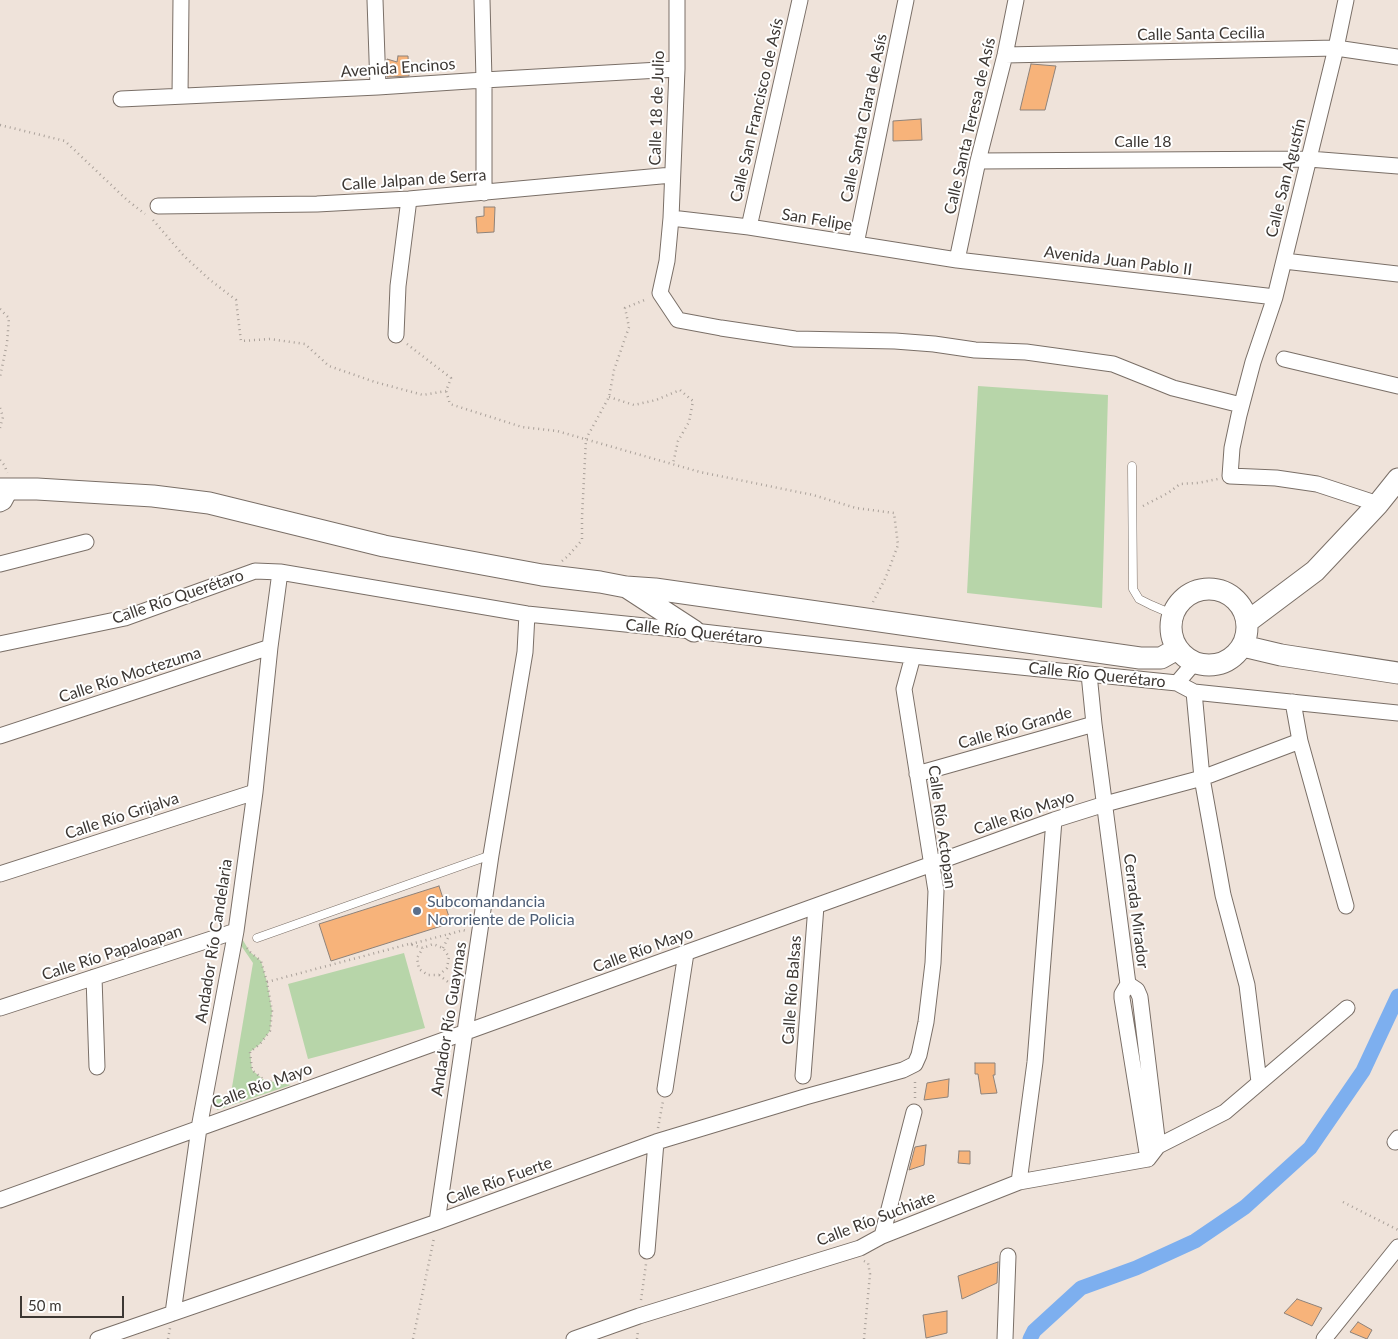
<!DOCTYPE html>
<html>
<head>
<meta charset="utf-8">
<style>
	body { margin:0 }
	#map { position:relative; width:1398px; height:1339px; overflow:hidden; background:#efe3da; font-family:Lato,sans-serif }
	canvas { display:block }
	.scale { position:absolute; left:20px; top:1296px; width:104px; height:22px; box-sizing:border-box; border:2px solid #3c3733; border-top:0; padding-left:6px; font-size:15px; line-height:18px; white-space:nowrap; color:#3c3733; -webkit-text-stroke:4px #fff; paint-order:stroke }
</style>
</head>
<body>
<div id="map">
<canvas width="1398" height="1339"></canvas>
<div class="scale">50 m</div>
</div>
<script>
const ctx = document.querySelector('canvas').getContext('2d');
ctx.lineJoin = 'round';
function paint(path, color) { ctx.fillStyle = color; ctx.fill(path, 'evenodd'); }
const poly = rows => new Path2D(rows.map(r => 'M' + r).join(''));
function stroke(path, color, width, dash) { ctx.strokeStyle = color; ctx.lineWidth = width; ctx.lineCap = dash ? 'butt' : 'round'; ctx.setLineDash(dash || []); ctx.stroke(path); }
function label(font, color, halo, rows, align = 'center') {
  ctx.font = font + ' Lato,sans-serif'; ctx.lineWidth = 4; ctx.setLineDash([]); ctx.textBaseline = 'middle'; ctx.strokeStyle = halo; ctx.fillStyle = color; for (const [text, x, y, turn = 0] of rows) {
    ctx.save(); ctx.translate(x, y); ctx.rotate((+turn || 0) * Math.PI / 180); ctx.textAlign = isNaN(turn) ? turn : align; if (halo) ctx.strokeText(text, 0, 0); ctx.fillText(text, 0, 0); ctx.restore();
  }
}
paint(poly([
	[978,386,1108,395,1102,608,967,593],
	[238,932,250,952,261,961,267,982,272,1011,270,1031,260,1044,250,1052,252,1070,264,1080,291,1085,217,1110,214,1096,230,1099,253,963,238,941],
	[404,953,425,1028,308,1059,288,984]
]), '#b7d5a9');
stroke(poly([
	[1030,1339,1034,1331,1081,1288,1136,1268,1195,1241,1245,1207,1310,1148,1363,1071,1398,996]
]), '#7dafef', 15);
const building = poly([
	[398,56,408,56,409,76,387,77,387,59,397,62,398,56],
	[1031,64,1056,66,1045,110,1020,110,1031,64],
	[921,119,922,140,893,141,893,121,921,119],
	[484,207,495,207,494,232,477,233,476,217,484,216,484,207],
	[439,886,451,923,331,961,319,924,439,886],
	[975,1063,995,1063,995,1075,993,1075,997,1093,981,1094,978,1074,975,1074,975,1063],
	[949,1079,948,1097,924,1100,927,1083,949,1079],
	[926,1145,924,1165,909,1170,915,1147,926,1145],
	[959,1151,970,1151,970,1164,958,1163,959,1151],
	[998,1262,997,1283,962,1299,958,1276,998,1262],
	[1297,1299,1322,1308,1312,1326,1284,1313,1297,1299],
	[947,1311,947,1333,926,1338,923,1315,947,1311],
	[1358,1322,1372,1330,1367,1339,1350,1332,1358,1322]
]);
paint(building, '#f7b37a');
stroke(building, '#8d827a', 1);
const lane = poly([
	[1132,466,1133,589,1139,599,1151,605,1172,614],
	[257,938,491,855]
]);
const street = poly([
	[375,0,378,87],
	[482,0,484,80,484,193],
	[677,0,677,69,671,218,667,261,660,293,678,320,721,328,795,339,895,341,934,344,975,350,1026,352,1113,364,1173,388,1241,405],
	[1346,0,1336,48,1275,297,1253,362,1239,415,1232,448,1230,476,1276,478,1317,484,1378,504],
	[1005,55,1336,48,1398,57],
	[180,96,181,0],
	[121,99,378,87,484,80,677,69],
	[978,161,1309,159,1398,166],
	[158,206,317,204,409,199,672,175],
	[671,218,749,227,957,260,1275,297],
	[749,227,800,0],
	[856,244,906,0],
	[957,260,978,161,1005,55,1016,0],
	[1284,261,1398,274],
	[396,335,398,286,409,199],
	[1284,359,1398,386],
	[0,504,4,502,11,489],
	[0,564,86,542],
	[0,644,125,618,255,571,280,572,527,614,694,631,913,656,1177,683,1194,692,1213,694,1398,713],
	[1089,674,1094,724,1128,984,1137,990,1140,997,1158,1146],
	[1177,683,1194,663],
	[1194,692,1202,778,1223,895,1247,985,1259,1082],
	[1293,702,1300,741,1346,906],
	[0,736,270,647],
	[917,774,1094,724],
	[0,874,255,792],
	[94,977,97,1067],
	[1128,984,1122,994,1122,998,1148,1159],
	[0,1008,236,931],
	[803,1076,816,906],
	[665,1089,686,953],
	[1395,1142,1398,1138],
	[1019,1182,1035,1062,1054,820],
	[0,1200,1054,820,1105,804,1202,778,1300,741],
	[437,1222,491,855,525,652,527,614],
	[882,1236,914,1112],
	[647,1251,656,1142],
	[173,1313,199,1128,236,931,255,792,270,647,280,572],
	[98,1339,437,1222,656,1142,805,1097,903,1070,915,1064,919,1055,926,1022,933,963,936,891,904,689,913,656],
	[574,1339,639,1316,860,1248,882,1236,1019,1182,1148,1159,1158,1146,1225,1112,1347,1008],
	[1005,1339,1008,1256],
	[1324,1339,1398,1247]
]);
const secondary = poly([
	[0,489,37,489,153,496,209,503,384,546,542,575,600,582,626,587,655,589,1140,658,1161,658,1177,649],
	[628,588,694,631],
	'1171 627a38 38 0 1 1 76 0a38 38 0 1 1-76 0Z',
	[1247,622,1315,571,1378,504,1398,479],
	[1243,646,1281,655,1398,673]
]);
stroke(lane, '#7a6f67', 9);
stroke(street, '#7a6f67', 17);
stroke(secondary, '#7a6f67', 23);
stroke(poly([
	[0,125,65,141,127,200,145,214],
	[153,220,184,256,209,279,236,300,241,341,270,339,305,344,329,366,375,382,423,395,446,391],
	[0,309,9,318,7,343,0,377],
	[407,344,451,378,446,391,450,404,522,427,557,431,700,472,813,495,856,508,894,513,898,545,886,577,873,602],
	[609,397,634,405,656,400,680,390,693,401,689,422,678,441,673,464],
	[0,408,3,417,0,428],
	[0,460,5,466,7,473],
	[1143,506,1168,493,1180,484,1198,483,1218,479],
	[562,561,568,556,582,540,582,517,586,439,609,397,614,370,629,327,625,308,647,299],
	[411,944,449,934],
	[247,948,250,952,261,961,267,982,272,1011,270,1031,260,1044,250,1052,252,1070,264,1080,279,1083],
	[443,948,450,934,463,930,467,931],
	[439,975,452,985,456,995],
	[267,982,409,944,423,948,433,944,443,948,449,957,447,968,439,975,428,975,419,969,417,958,423,948],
	[444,1024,452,1013],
	[915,1098,915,1079],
	[658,1128,663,1101],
	[1343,1202,1398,1230],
	[641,1300,646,1264],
	[168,1339,170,1328],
	[413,1339,434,1238],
	[637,1339,638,1331],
	[864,1339,870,1274,868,1263,864,1261]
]), '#a9a099', 2.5, [1, 4]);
stroke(lane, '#fff', 8);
stroke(street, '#fff', 15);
stroke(secondary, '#fff', 21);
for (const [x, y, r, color] of [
	[417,911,5,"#5c6f8a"]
]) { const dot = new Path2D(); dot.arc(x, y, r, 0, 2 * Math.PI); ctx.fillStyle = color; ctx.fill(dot); stroke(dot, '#fff', 2); }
label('16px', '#3c3733', '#fff', [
	["Calle Santa Cecilia",1201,34,-1],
	["Avenida Encinos",398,68,-4],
	["Calle 18 de Julio",657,108,-88],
	["Calle San Francisco de Asís",757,110,-77],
	["Calle Santa Clara de Asís",864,118,-78],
	["Calle Santa Teresa de Asís",970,126,-77],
	["Calle 18",1143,142],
	["Calle San Agustín",1286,178,-76],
	["Calle Jalpan de Serra",414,180,-4],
	["San Felipe",817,220,9],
	["Avenida Juan Pablo II",1118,261,7],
	["Calle Río Querétaro",178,597,-19],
	["Calle Río Querétaro",694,632,6],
	["Calle Río Moctezuma",130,675,-18],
	["Calle Río Querétaro",1097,675,6],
	["Calle Río Grande",1015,728,-16],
	["Calle Río Mayo",1024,813,-19],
	["Calle Río Grijalva",122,816,-18],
	["Calle Río Actopan",942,827,82],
	["Cerrada Mirador",1136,911,83],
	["Andador Río Candelaria",214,941,-81],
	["Calle Río Mayo",643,950,-20],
	["Calle Río Papaloapan",112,953,-18],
	["Calle Río Balsas",792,990,-86],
	["Andador Río Guaymas",449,1019,-81],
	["Calle Río Mayo",262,1086,-20],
	["Calle Río Fuerte",499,1181,-20],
	["Calle Río Suchiate",876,1219,-21]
]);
label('16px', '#4e5e75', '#fff', [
	["Subcomandancia",427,902],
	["Nororiente de Policia",427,920]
], 'left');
</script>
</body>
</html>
